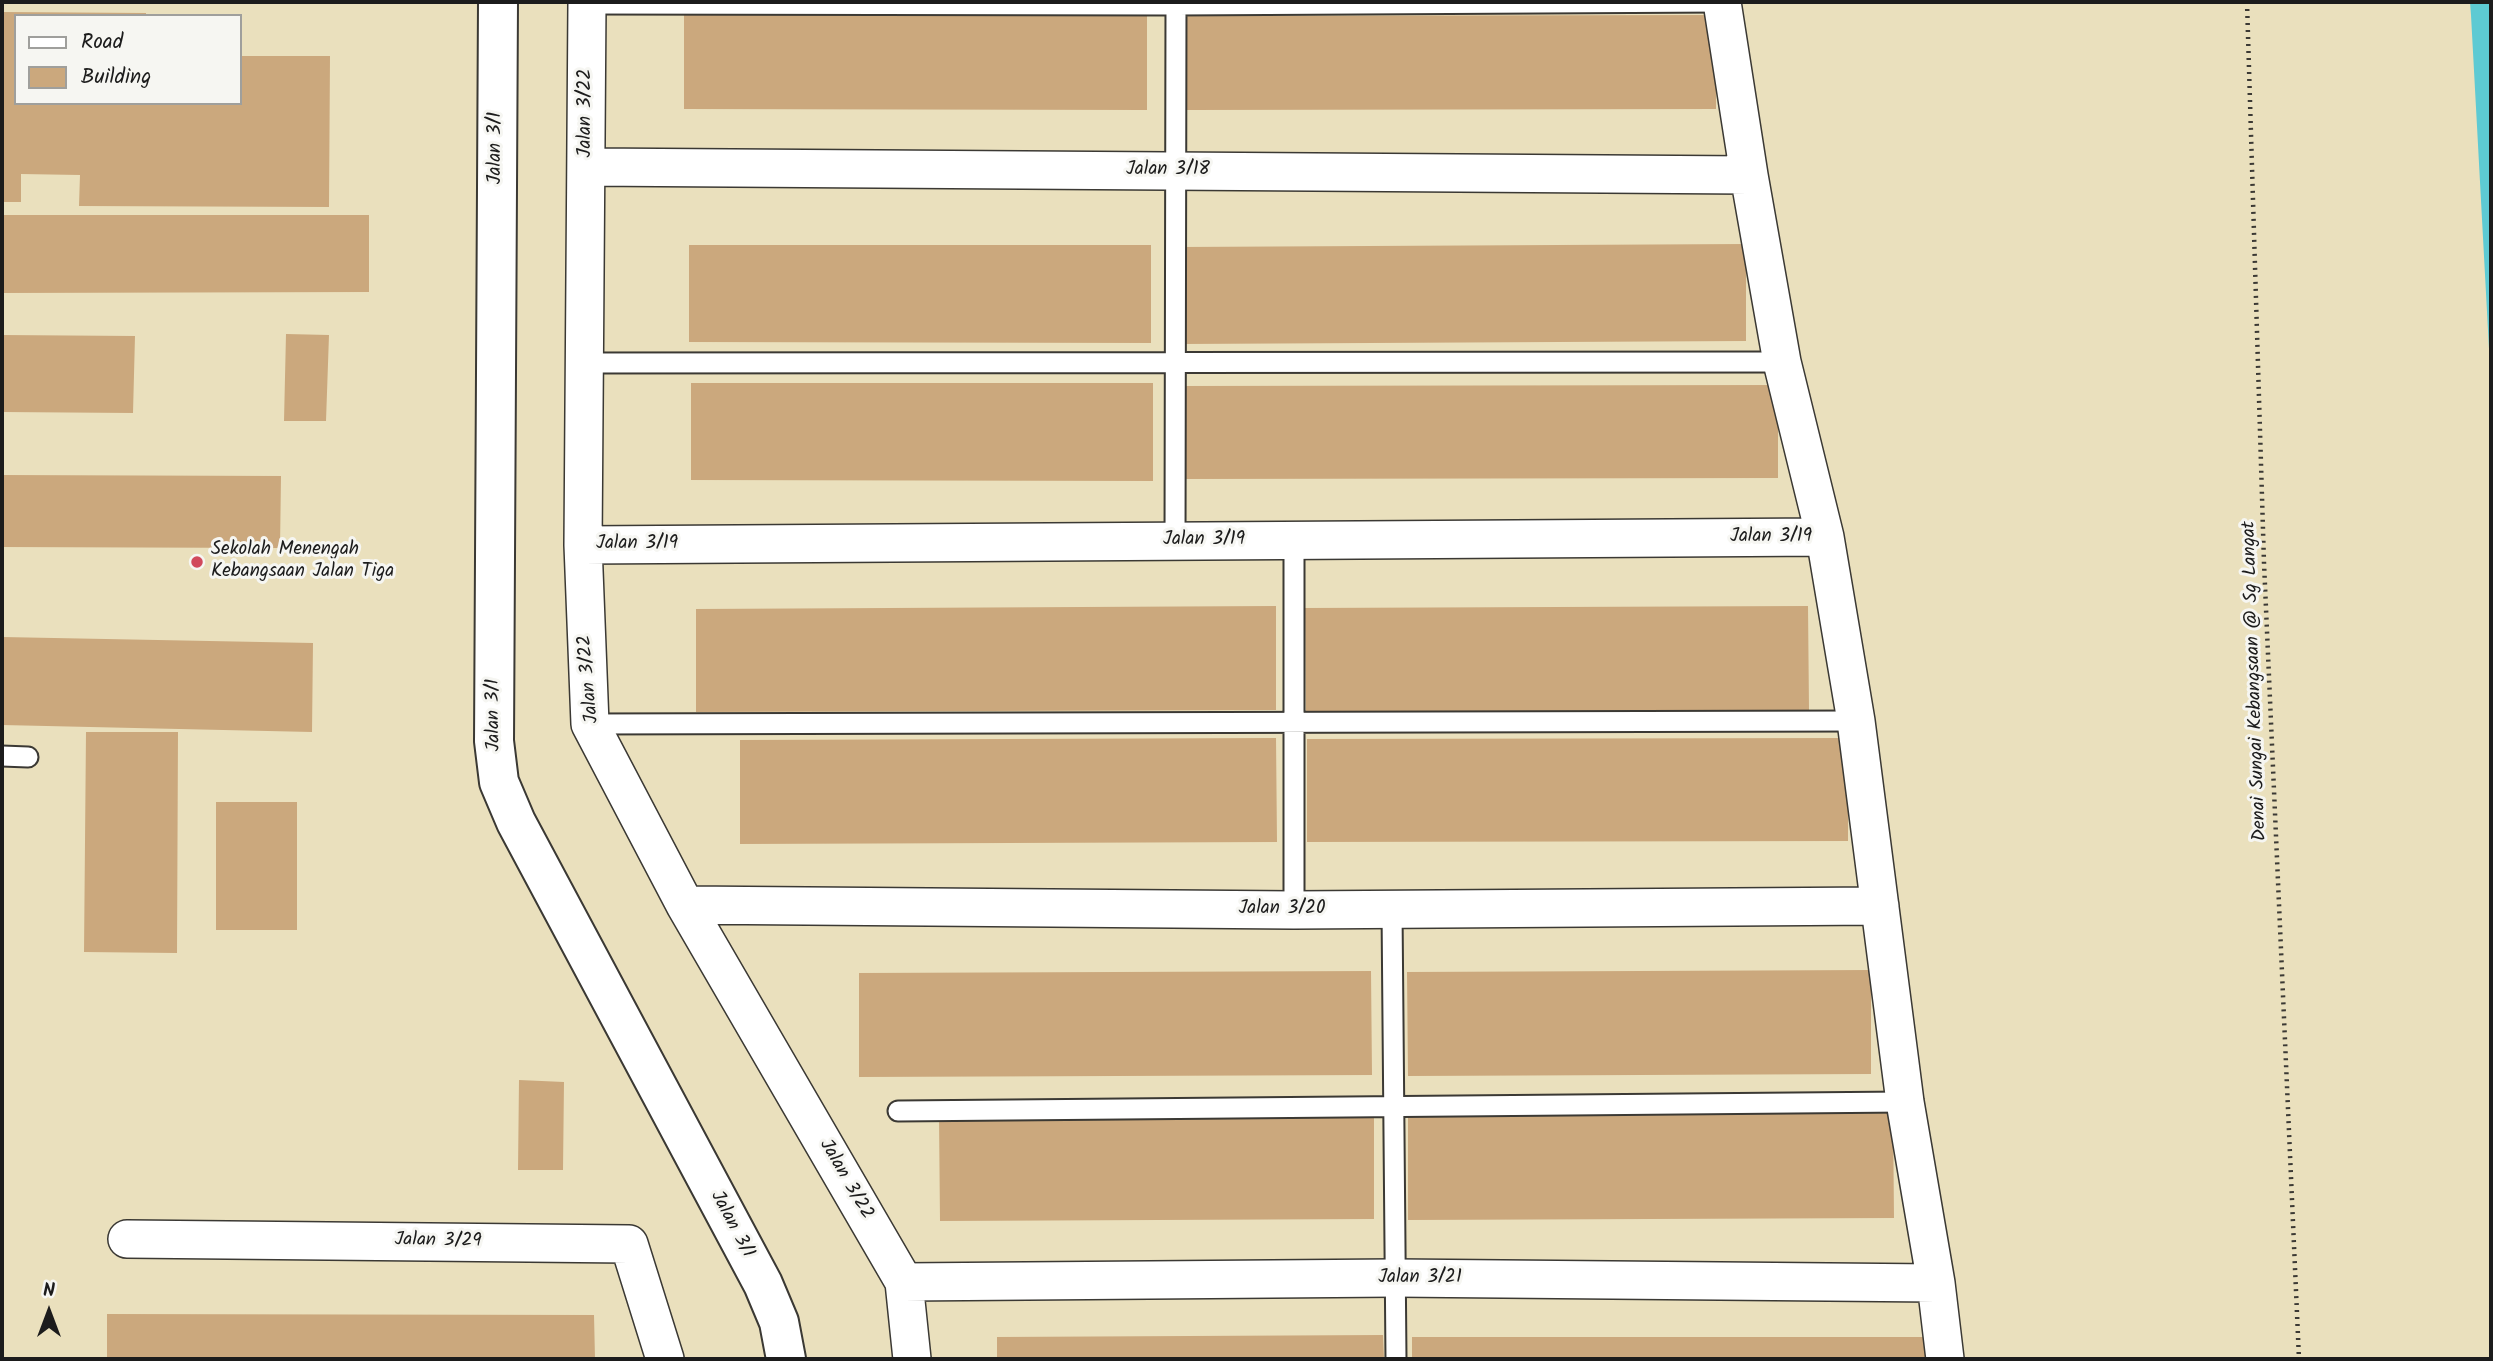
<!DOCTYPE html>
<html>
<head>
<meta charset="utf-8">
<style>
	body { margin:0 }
	#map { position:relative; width:2493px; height:1361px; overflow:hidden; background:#eae0bd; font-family:Kalam,sans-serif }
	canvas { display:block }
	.frame { position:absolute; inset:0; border:4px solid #1c1c1c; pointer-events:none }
	.legend { position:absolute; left:14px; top:14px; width:228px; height:91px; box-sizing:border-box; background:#f6f6f2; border:2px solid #9f9f9c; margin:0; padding:9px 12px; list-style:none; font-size:21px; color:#1c1c1c }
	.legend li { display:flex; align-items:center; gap:14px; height:35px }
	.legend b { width:35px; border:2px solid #9f9f9c }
	.north { position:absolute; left:14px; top:1277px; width:70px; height:70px; -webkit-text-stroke:5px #f6f6f2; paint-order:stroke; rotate:0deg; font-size:19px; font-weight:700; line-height:28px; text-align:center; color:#1c1c1c }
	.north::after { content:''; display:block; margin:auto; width:24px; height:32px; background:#1c1c1c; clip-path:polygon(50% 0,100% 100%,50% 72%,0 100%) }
</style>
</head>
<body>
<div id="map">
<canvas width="2493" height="1361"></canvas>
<div class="frame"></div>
<ul class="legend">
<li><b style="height:9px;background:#fff"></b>Road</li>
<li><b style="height:19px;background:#cba87d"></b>Building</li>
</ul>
<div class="north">N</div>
</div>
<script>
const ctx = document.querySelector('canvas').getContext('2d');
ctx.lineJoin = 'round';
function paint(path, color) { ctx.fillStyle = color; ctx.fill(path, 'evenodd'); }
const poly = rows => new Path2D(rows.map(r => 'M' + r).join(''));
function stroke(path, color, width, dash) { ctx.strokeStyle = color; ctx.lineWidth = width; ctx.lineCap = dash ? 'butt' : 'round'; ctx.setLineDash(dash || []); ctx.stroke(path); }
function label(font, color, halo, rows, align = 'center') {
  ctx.font = font + ' Kalam,sans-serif'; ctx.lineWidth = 6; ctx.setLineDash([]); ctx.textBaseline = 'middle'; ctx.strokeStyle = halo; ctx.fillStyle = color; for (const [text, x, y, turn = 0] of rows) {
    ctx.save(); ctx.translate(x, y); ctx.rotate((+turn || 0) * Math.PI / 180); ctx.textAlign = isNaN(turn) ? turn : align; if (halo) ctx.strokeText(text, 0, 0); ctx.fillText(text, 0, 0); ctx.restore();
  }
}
paint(poly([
	[2470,2,2491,2,2491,386,2471,15]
]), '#5dcad3');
paint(poly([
	[684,11,1147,11,1147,110,684,109],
	[2,12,146,13,146,16,16,16,16,103,240,103,240,56,330,56,329,207,79,206,80,175,21,174,21,202,2,202],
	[1716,15,1716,109,1187,110,1187,16],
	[2,215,369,215,369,292,2,293],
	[1746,244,1746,341,1182,344,1181,247],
	[689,245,1151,245,1151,343,689,342],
	[286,334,329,335,326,421,284,421],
	[2,335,135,336,133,413,2,412],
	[691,383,1153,383,1153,481,691,480],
	[1778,385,1778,478,1186,479,1186,386],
	[2,475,281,476,280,548,2,547],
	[1276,606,1276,710,696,712,696,609],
	[1808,606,1809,710,1306,712,1305,608],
	[2,637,313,643,312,732,2,725],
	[86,732,178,732,177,953,84,952],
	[1276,738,1277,842,740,844,740,740],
	[1848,738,1848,841,1307,842,1307,739],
	[216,802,297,802,297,930,216,930],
	[1871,970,1871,1074,1408,1076,1407,972],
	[1371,971,1372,1075,859,1077,859,973],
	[519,1080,564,1082,563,1170,518,1170],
	[1893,1113,1894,1218,1408,1220,1408,1115],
	[1374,1115,1374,1219,940,1221,939,1117],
	[107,1314,594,1315,595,1359,107,1359],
	[1383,1335,1384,1359,997,1359,997,1337],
	[1412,1337,1929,1337,1929,1359,1412,1359]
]), '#cba87d');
const service = poly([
	[587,4,1176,5,1722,2],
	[585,363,1782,362],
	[1175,541,1176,2],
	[1294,541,1294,910],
	[590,724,1856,721],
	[2,756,28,757],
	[1392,909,1396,1359],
	[898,1111,1905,1102]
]);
const minor = poly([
	[587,2,583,545,590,724,685,905,904,1282,912,1359],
	[1722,2,1749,175,1782,362,1825,537,1856,721,1905,1102,1936,1283,1945,1359],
	[587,167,1749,175],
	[583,545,1825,537],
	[685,905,1294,910,1880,906],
	[127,1239,629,1244,665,1359],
	[904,1282,1395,1278,1936,1283]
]);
const tertiary = poly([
	[498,2,494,741,499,782,516,822,763,1284,779,1322,786,1359]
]);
stroke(service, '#3b3934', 23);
stroke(minor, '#3b3934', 40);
stroke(tertiary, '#3b3934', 42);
stroke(poly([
	[2247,2,2264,563,2299,1359]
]), '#3b3934', 4.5, [2, 5]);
stroke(service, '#fff', 19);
stroke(minor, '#fff', 37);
stroke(tertiary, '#fff', 38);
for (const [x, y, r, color] of [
	[197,562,7,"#d1495b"]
]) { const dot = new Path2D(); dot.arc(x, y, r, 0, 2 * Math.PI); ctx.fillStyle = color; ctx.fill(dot); stroke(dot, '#f6f6f2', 2.5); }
label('19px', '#1c1c1c', '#f6f6f2', [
	["Jalan 3/22",587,113,-90],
	["Jalan 3/1",497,148,-90],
	["Jalan 3/18",1168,171],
	["Jalan 3/19",1771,538],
	["Jalan 3/19",1204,541],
	["Jalan 3/19",637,545],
	["Jalan 3/22",590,679,-95],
	["Denai Sungai Kebangsaan @ Sg Langat",2256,681,-92],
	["Jalan 3/1",495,715,-91],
	["Jalan 3/20",1282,910],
	["Jalan 3/22",845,1180,60],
	["Jalan 3/1",731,1225,62],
	["Jalan 3/29",438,1242,1],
	["Jalan 3/21",1420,1279]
]);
label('19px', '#1c1c1c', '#f6f6f2', [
	["Sekolah Menengah",211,551],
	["Kebangsaan Jalan Tiga",211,573]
], 'left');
</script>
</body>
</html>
